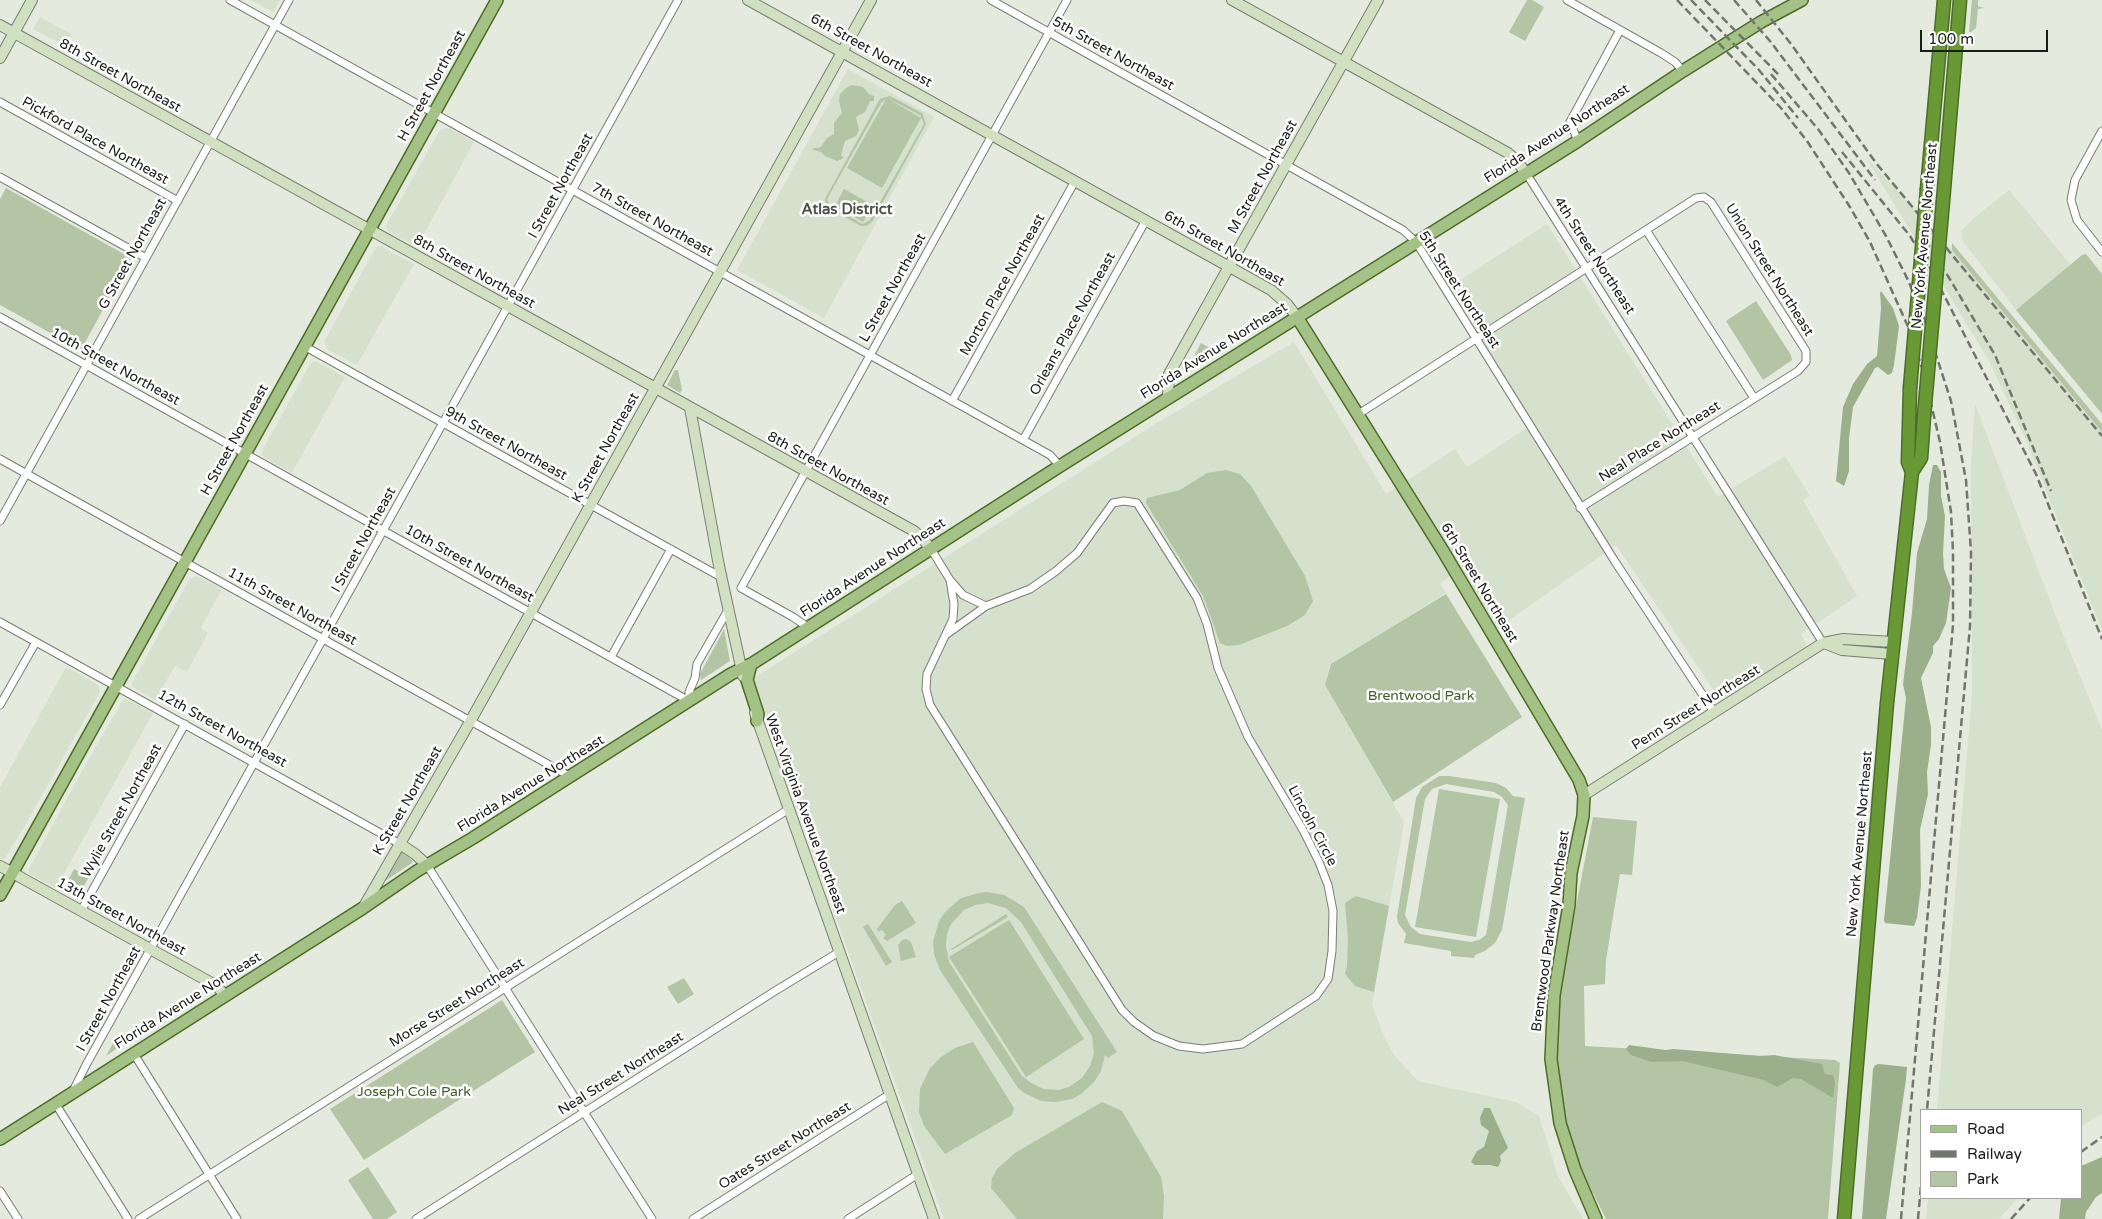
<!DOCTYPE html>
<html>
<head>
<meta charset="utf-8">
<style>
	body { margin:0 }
	#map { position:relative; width:2102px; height:1219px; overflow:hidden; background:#e4ebde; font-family:"Varela Round",sans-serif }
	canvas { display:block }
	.legend { position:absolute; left:1920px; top:1109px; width:162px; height:90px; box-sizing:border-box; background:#fff; border:1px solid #a3a4a2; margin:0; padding:6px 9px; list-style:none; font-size:15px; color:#191c17 }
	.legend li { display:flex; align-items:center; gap:10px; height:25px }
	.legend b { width:25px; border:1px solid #a3a4a2 }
	.scale { position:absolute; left:1920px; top:30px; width:128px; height:22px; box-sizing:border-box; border:2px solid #191c17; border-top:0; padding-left:6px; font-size:15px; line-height:18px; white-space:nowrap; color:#191c17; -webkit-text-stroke:4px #fff; paint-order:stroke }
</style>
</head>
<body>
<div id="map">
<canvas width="2102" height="1219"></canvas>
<ul class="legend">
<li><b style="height:6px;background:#a4c285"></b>Road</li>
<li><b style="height:6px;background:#71766d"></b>Railway</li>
<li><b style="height:14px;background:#b3c5a4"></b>Park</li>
</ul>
<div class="scale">100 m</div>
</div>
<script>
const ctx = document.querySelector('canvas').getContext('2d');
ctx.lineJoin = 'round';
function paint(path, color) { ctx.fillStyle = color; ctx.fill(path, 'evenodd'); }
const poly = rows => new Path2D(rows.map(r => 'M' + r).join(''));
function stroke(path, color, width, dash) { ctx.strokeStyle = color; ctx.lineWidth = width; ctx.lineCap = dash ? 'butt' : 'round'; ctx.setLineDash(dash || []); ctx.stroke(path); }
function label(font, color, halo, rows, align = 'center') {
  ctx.font = font + ' "Varela Round",sans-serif'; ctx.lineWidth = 5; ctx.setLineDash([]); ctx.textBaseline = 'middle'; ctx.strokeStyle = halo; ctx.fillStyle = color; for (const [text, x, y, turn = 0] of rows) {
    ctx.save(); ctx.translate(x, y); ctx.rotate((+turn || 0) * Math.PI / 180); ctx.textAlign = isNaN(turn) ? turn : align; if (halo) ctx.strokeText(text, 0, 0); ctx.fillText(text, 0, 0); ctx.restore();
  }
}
paint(poly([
	[251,0,280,0,273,12],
	[40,17,71,34,65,46,33,29],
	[848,69,934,117,824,318,737,270],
	[449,128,474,142,417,247,388,231,386,226,438,133,442,129],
	[1865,156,1958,256,2102,432,2102,630,2026,440,1989,361],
	[2009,190,2071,265,2016,310,1962,240,1962,230,1975,217],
	[1547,224,1718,497,1785,456,1810,496,1803,500,1857,596,1801,634,1807,646,1721,701,1616,545,1498,628,1462,569,1440,583,1446,593,1330,665,1325,685,1404,822,1372,1005,1384,1036,1394,1055,1418,1081,1516,1102,1539,1116,1558,1176,1583,1219,944,1219,799,815,754,678,1157,423,1294,342,1386,494,1455,449,1467,467,1533,424,1451,286],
	[380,246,414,264,357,365,328,350,324,342,376,247],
	[315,361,345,377,292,473,267,459,262,455,262,451,310,364],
	[1975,404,2062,632,2102,730,2102,1114,2086,1123,2081,1128,2081,1110,1937,1110,1972,694,1971,468],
	[196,576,222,589,201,628,208,633,187,672,175,666,155,700,133,687,132,683,189,580],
	[66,667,97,684,100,689,100,692,27,822,4,860,0,858,0,787],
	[126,699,153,713,56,888,29,874,29,869,82,771,123,700],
	[1928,1198,2018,1198,1999,1219,1926,1219]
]), '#d5e0cd');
paint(poly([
	[1527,0,1532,0,1544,7,1525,41,1509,32],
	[1972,0,1978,0,1978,6,1984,8,1978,9,1976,28,1971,32,1969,32],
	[852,85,863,87,869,94,874,96,874,101,870,101,865,112,856,117,859,130,856,136,845,141,841,155,844,158,837,161,825,156,821,152,811,149,821,147,827,138,834,134,834,123,842,113,839,101,840,94,846,88],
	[890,96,922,113,926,124,872,222,866,226,861,226,830,209,826,204,825,199,880,99],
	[887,98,920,115,924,124,870,220,863,224,830,206,827,199,881,103,886,99,847,168,882,188,921,118],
	[6,188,131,258,81,350,0,305,0,199],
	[844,189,873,205,863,222,835,206],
	[1952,243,2102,424,2102,432,1952,250],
	[2086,254,2102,274,2102,414,2016,310,2082,255],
	[1756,301,1791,355,1792,360,1763,380,1726,321],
	[1201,343,1217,352,1187,369],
	[675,370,678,370,682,390,680,393,667,385],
	[1226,470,1240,474,1251,486,1305,576,1313,601,1305,615,1287,626,1239,645,1227,646,1220,643,1203,596,1146,503,1147,498,1180,490,1207,473],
	[1446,594,1522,717,1393,802,1325,685,1331,664],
	[724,629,730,661,701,680,700,674],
	[1439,776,1449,776,1496,783,1506,788,1513,796,1525,798,1502,930,1495,943,1485,951,1475,955,1474,958,1451,956,1451,951,1404,943,1406,934,1398,923,1397,917,1416,798,1422,787],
	[1446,784,1494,792,1502,797,1508,805,1486,935,1479,940,1471,942,1420,934,1411,927,1405,915,1425,799,1432,789],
	[1439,789,1500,799,1476,937,1415,927],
	[1593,817,1637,821,1632,875,1620,874,1606,960,1605,984,1584,986,1585,1046,1835,1060,1840,1063,1828,1219,1606,1219,1581,1169,1566,1128,1557,1074,1556,1038,1559,996],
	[400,851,412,860,412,863,382,883],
	[74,869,89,877,78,896,64,888],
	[987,892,1004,895,1024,907,1117,1052,1108,1058,1105,1055,1101,1071,1094,1082,1081,1094,1072,1099,1056,1102,1041,1101,1024,1093,1018,1088,940,970,934,954,933,942,939,921,945,912,961,898,979,893],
	[988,903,1006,908,1021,922,1092,1036,1094,1053,1090,1066,1082,1078,1069,1087,1058,1090,1044,1089,1031,1083,1022,1076,949,962,946,946,947,934,951,924,964,910,975,905],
	[1356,896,1389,906,1374,992,1355,986,1345,974,1347,966,1348,939,1345,903],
	[902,901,916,923,887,941,883,938,886,935,882,930,878,932,877,929,895,905],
	[1006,914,1008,917,952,950,951,949],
	[1009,920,1084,1039,1026,1077,949,957],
	[868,924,892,962,886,966,863,927],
	[906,939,911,942,916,957,901,961,898,945,902,940],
	[684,978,694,994,678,1004,667,987],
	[502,1000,535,1052,364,1160,330,1109],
	[118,1034,129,1040,106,1056],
	[973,1042,1014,1108,1012,1115,945,1154,924,1126,919,1112,920,1089,930,1068,941,1057,955,1048],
	[1102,1102,1122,1111,1161,1177,1164,1196,1163,1219,1017,1219,991,1188,992,1178,998,1168,1015,1153],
	[368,1167,397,1212,387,1219,373,1219,348,1180]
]), '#b3c5a4');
paint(poly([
	[1881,291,1893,308,1899,326,1894,365,1892,373,1888,375,1878,367,1875,368,1853,407,1849,438,1849,471,1844,486,1836,481,1843,407,1853,384,1867,364,1877,356,1881,308,1880,293],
	[1933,465,1937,465,1941,472,1941,496,1945,516,1943,554,1944,569,1951,588,1946,623,1939,639,1933,646,1933,653,1921,678,1931,727,1931,745,1927,772,1928,794,1920,830,1921,886,1917,918,1914,926,1885,923,1884,920,1906,698,1903,684,1912,613,1917,553,1927,519,1929,485],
	[1629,1045,1666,1050,1673,1049,1760,1056,1774,1055,1822,1064,1825,1074,1833,1075,1835,1083,1833,1098,1801,1079,1793,1078,1777,1087,1764,1080,1682,1061,1651,1062,1631,1055,1626,1049],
	[1879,1064,1907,1067,1906,1079,1886,1219,1862,1219,1873,1069,1875,1065],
	[1484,1108,1490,1108,1508,1148,1500,1156,1501,1161,1498,1167,1490,1165,1475,1165,1471,1162,1477,1151,1484,1147,1489,1131,1481,1125,1480,1118],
	[2102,1157,2102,1193,2096,1197,2086,1212,2085,1219,2059,1219,2061,1198,2081,1198,2081,1166]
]), '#9baf8b');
const street = poly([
	[230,0,1023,440,1050,455,1060,466],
	[991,0,1403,230,1416,242,1614,560,1714,712],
	[1567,0,1661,53,1675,62,1683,71],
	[0,102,178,201],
	[2102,131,2075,180,2071,200,2077,220,2102,252],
	[1578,141,1570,122,1620,30],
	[1526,173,1823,643],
	[0,177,146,258],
	[1646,230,1754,398],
	[0,317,689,701,689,692,695,678,697,664,728,610],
	[304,346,721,577],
	[952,401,1075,181],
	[1357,415,1696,198,1704,197,1711,202,1806,351,1806,362,1798,371,1580,508],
	[1023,440,1146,220],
	[0,459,571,777],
	[0,521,289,0],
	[931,549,950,580,963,595,986,606],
	[0,622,400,844],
	[809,628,793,617,741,588,1067,0],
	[947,634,986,606,1030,589,1056,571,1077,553,1113,503,1124,501,1137,503,1197,598,1207,624,1218,668,1248,737,1303,830,1319,862,1328,885,1333,911,1332,951,1328,979,1316,996,1242,1044,1203,1049,1179,1046,1154,1036,1134,1022,1122,1010,930,705,926,689,927,674,953,619,954,604,950,580],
	[611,657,671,549],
	[0,705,36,642],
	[427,865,652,1219],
	[81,911,185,724],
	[134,1054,237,1219],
	[73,1091,86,1065,678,0],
	[55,1103,128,1219],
	[0,1191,18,1219],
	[139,1219,789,809],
	[416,1219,775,991,839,952],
	[693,1219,890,1094],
	[848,1219,918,1174]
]);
const secondary = poly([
	[748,0,1271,290,1287,304,1297,317],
	[1232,0,1508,153,1516,160,1526,173],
	[0,25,914,531,921,537,931,549],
	[0,58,32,0],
	[1168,397,1169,374,1378,0],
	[690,408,719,566,743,676],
	[1824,643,1842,650,1892,654],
	[755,713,934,1219],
	[1584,795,1823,643,1843,639,1893,642],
	[400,844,415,854,427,865],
	[0,866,217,986,225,996],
	[363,908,471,720,871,0]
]);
const primary = poly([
	[1297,317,1443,551,1579,780,1584,795,1583,816,1571,873,1569,905,1554,995,1551,1059,1560,1123,1575,1170,1596,1219],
	[751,664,747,680,758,714,757,721],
	[0,895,497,0],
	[0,1139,363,908,417,871,473,838,731,674,753,663,1060,466,1578,141,1683,71,1761,22,1802,0]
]);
const highway = poly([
	[1927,189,1944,0],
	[1943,201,1960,0],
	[1912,472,1921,458,1924,416],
	[1844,1219,1887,703,1912,472,1908,462,1910,388]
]);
stroke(street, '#787f73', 9);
stroke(secondary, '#787f73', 12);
stroke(primary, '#4c6d2a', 14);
stroke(highway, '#4c6d2a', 15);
stroke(street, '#fff', 7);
stroke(secondary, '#d2e0c2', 10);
stroke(primary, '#a4c285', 11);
stroke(highway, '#689934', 12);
stroke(poly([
	[1677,0,1781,108,1807,141,1850,207,1870,242,1910,331,1924,374,1940,442,1951,512,1953,552,1953,625,1901,1219],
	[1691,0,1759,70,1798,118],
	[1705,0,1780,76],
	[1734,0,1770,41,1875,180],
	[1756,0,1791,44,1876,163,2102,436],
	[1771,74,1818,129,1849,173,1886,236,1908,280,1925,321,1951,401,1966,480,1971,552,1970,626,1927,1110],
	[1842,152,1910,236,1930,268,2036,474,2102,639],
	[1917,236,1948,276,1995,355,2051,491],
	[2081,1152,2102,1137],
	[1918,1219,1921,1185],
	[2011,1219,2030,1198]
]), '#71766d', 2.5, [8, 4]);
const highwayBridge = poly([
	[1910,388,1927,189],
	[1924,416,1943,201]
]);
stroke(highwayBridge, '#4c6d2a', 15, []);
stroke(highwayBridge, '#689934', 12);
label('14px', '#191c17', '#fff', [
	["6th Street Northeast",871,51,29],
	["5th Street Northeast",1113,54,29],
	["8th Street Northeast",120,76,29],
	["H Street Northeast",432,86,-61],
	["Florida Avenue Northeast",1557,134,-33],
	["Pickford Place Northeast",95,141,29],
	["M Street Northeast",1263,177,-61],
	["I Street Northeast",561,186,-61],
	["7th Street Northeast",652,220,29],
	["New York Avenue Northeast",1925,236,-85],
	["6th Street Northeast",1224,249,30],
	["G Street Northeast",133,254,-61],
	["4th Street Northeast",1594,256,57],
	["Union Street Northeast",1769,270,58],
	["8th Street Northeast",474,272,29],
	["Morton Place Northeast",1003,285,-61],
	["L Street Northeast",893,288,-61],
	["5th Street Northeast",1459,290,57],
	["Orleans Place Northeast",1073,324,-61],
	["Florida Avenue Northeast",1214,351,-32],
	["10th Street Northeast",115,367,29],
	["H Street Northeast",235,440,-61],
	["Neal Place Northeast",1660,442,-32],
	["9th Street Northeast",506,444,29],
	["K Street Northeast",606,448,-61],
	["8th Street Northeast",828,469,29],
	["I Street Northeast",364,540,-61],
	["10th Street Northeast",469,564,29],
	["Florida Avenue Northeast",873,568,-33],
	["6th Street Northeast",1479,583,59],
	["11th Street Northeast",292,607,29],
	["Penn Street Northeast",1696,708,-32],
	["12th Street Northeast",222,729,29],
	["Florida Avenue Northeast",531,784,-32],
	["K Street Northeast",408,801,-60],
	["Wylie Street Northeast",122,811,-61],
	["West Virginia Avenue Northeast",805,814,70],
	["Lincoln Circle",1312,826,62],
	["New York Avenue Northeast",1860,844,-85],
	["13th Street Northeast",121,917,29],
	["Brentwood Parkway Northeast",1551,931,-82],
	["I Street Northeast",109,999,-61],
	["Florida Avenue Northeast",188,1001,-32],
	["Morse Street Northeast",457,1003,-32],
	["Neal Street Northeast",621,1074,-32],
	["Oates Street Northeast",785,1146,-32]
]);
label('14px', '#425d28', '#fff', [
	["Brentwood Park",1421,696],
	["Joseph Cole Park",414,1092]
]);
label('bold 15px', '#4c5247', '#fff', [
	["Atlas District",847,210]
]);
</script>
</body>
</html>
